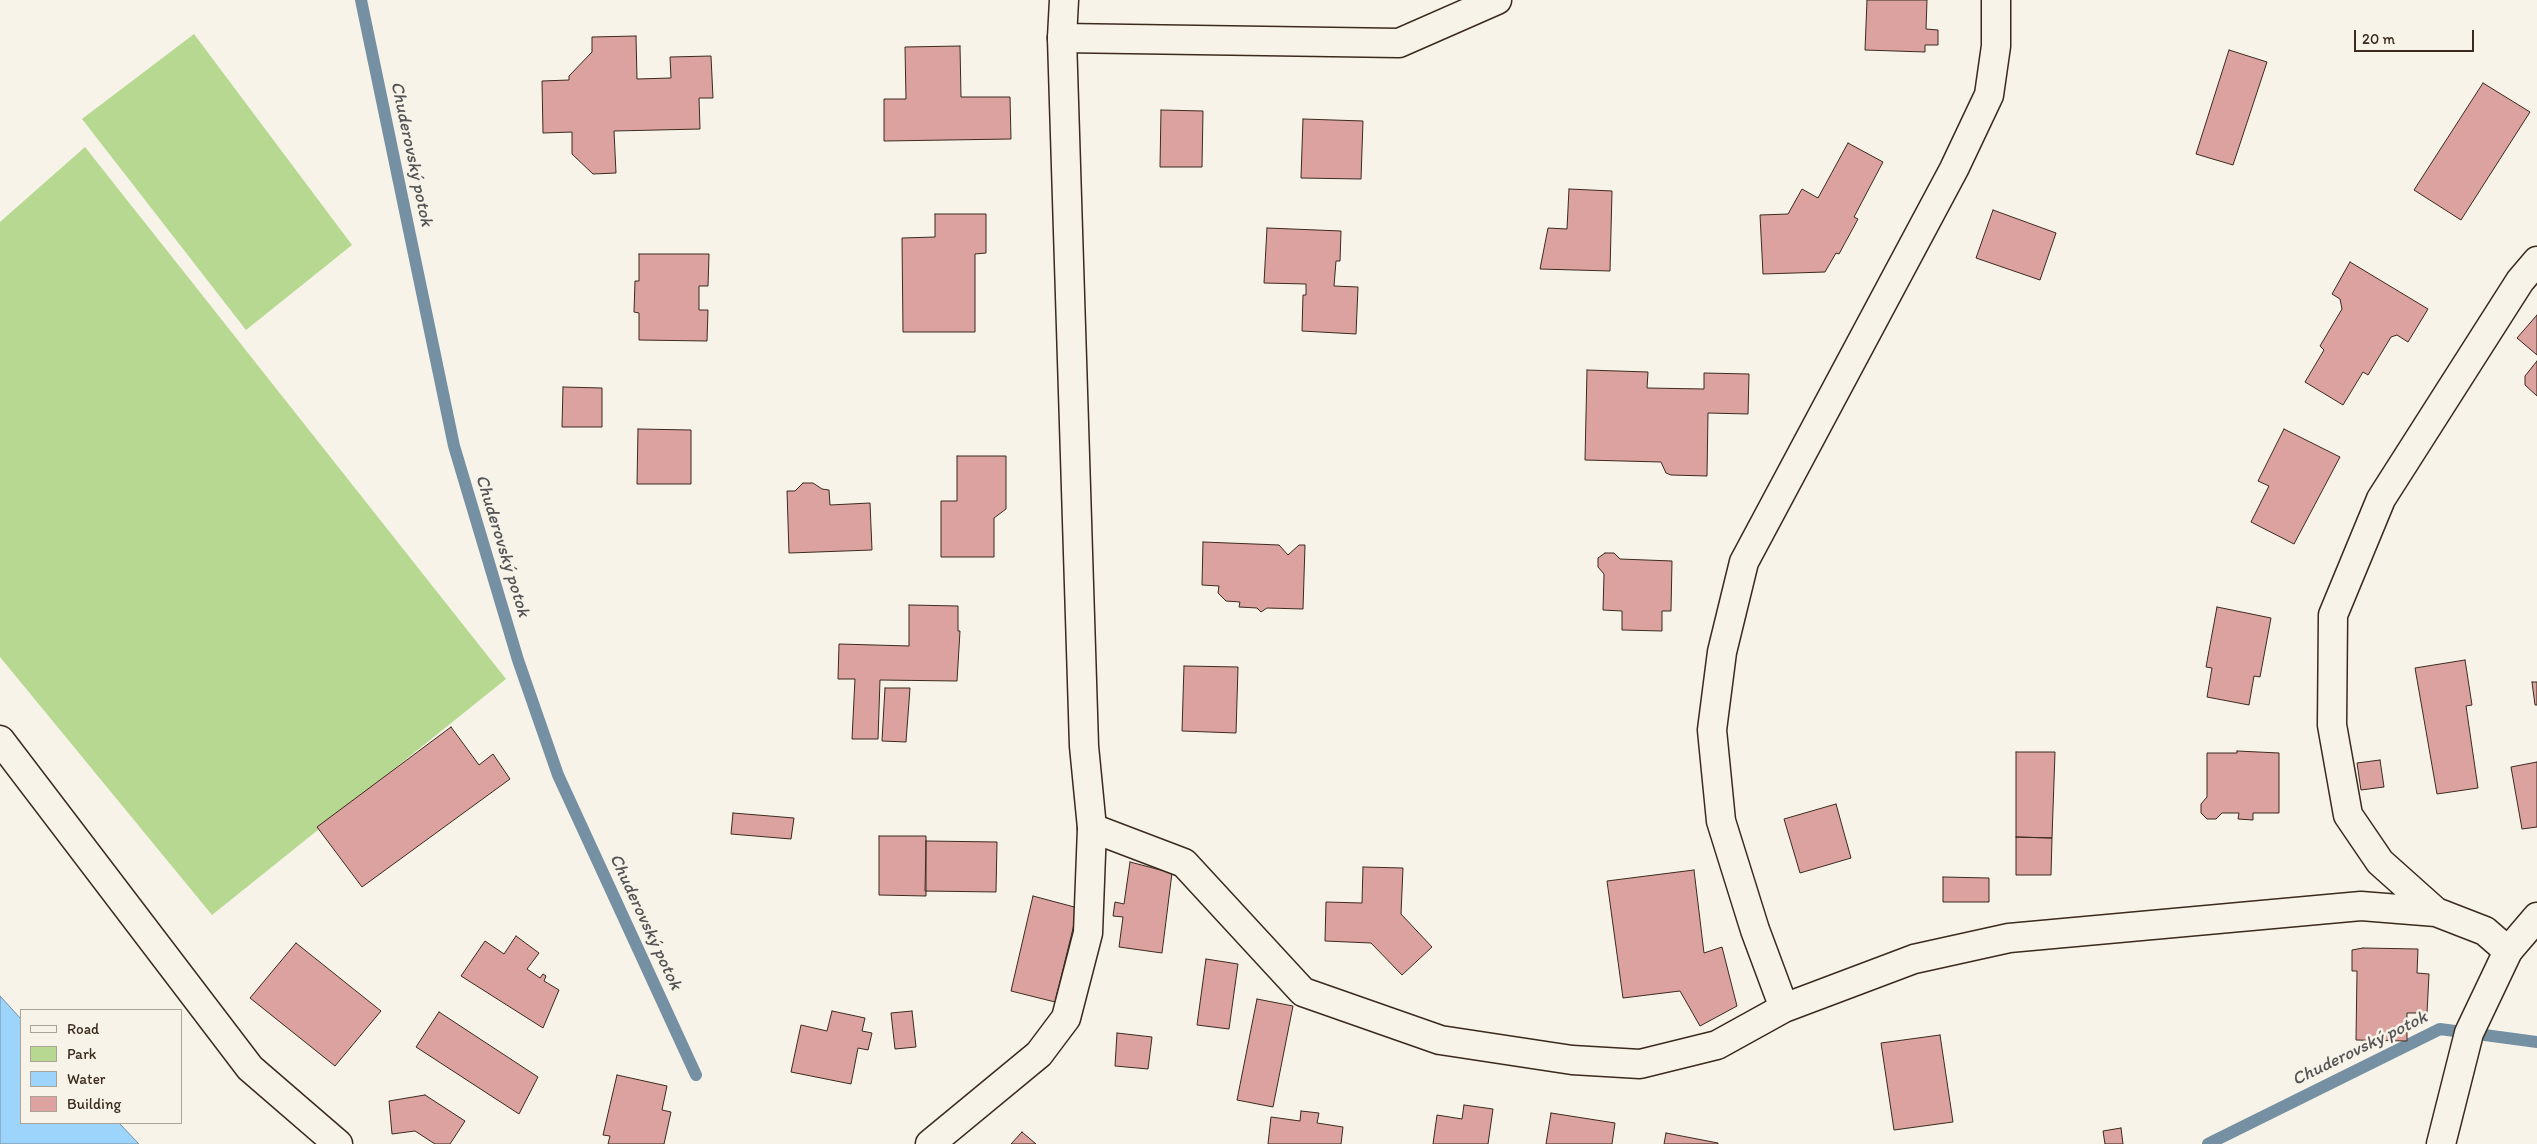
<!DOCTYPE html>
<html>
<head>
<meta charset="utf-8">
<style>
	body { margin:0 }
	#map { position:relative; width:2537px; height:1144px; overflow:hidden; background:#f7f3e8; font-family:Itim,sans-serif }
	canvas { display:block }
	.legend { position:absolute; left:20px; top:1009px; width:162px; height:115px; box-sizing:border-box; background:#f7f3e8; border:1px solid #aca397; margin:0; padding:6px 9px; list-style:none; font-size:15px; color:#3b2a1e }
	.legend li { display:flex; align-items:center; gap:10px; height:25px }
	.legend b { width:25px; border:1px solid #aca397 }
	.scale { position:absolute; left:2354px; top:30px; width:120px; height:22px; box-sizing:border-box; border:2px solid #3b2a1e; border-top:0; padding-left:6px; font-size:15px; line-height:18px; white-space:nowrap; color:#3b2a1e; -webkit-text-stroke:4px #f7f3e8; paint-order:stroke }
</style>
</head>
<body>
<div id="map">
<canvas width="2537" height="1144"></canvas>
<ul class="legend">
<li><b style="height:6px;background:#f7f3e8"></b>Road</li>
<li><b style="height:14px;background:#b7d891"></b>Park</li>
<li><b style="height:14px;background:#9dd4fc"></b>Water</li>
<li><b style="height:14px;background:#dca29f"></b>Building</li>
</ul>
<div class="scale">20 m</div>
</div>
<script>
const ctx = document.querySelector('canvas').getContext('2d');
ctx.lineJoin = 'round';
function paint(path, color) { ctx.fillStyle = color; ctx.fill(path, 'evenodd'); }
const poly = rows => new Path2D(rows.map(r => 'M' + r).join(''));
function stroke(path, color, width, dash) { ctx.strokeStyle = color; ctx.lineWidth = width; ctx.lineCap = dash ? 'butt' : 'round'; ctx.setLineDash(dash || []); ctx.stroke(path); }
function label(font, color, halo, rows, align = 'center') {
  ctx.font = font + ' Itim,sans-serif'; ctx.lineWidth = 5; ctx.setLineDash([]); ctx.textBaseline = 'middle'; ctx.strokeStyle = halo; ctx.fillStyle = color; for (const [text, x, y, turn = 0] of rows) {
    ctx.save(); ctx.translate(x, y); ctx.rotate((+turn || 0) * Math.PI / 180); ctx.textAlign = isNaN(turn) ? turn : align; if (halo) ctx.strokeText(text, 0, 0); ctx.fillText(text, 0, 0); ctx.restore();
  }
}
paint(poly([
	[194,34,352,245,246,330,82,119],
	[85,147,506,679,212,915,0,657,0,222]
]), '#b7d891');
const water = poly([
	[0,996,21,1019,21,1123,119,1123,139,1144,0,1144,0,996]
]);
paint(water, '#9dd4fc');
stroke(water, '#7690a3', 1);
stroke(poly([
	[361,0,454,446,518,660,558,775,696,1075],
	[2208,1144,2440,1029,2537,1042]
]), '#7690a3', 12);
const building = poly([
	[1867,0,1927,0,1926,29,1938,30,1938,45,1925,45,1925,52,1865,50,1867,0],
	[636,36,637,79,671,78,670,57,711,56,713,98,699,98,700,129,614,131,616,173,593,174,572,154,572,132,543,133,542,81,569,80,569,76,592,52,592,37,636,36],
	[960,46,961,97,1010,97,1011,139,884,141,884,99,906,99,905,47,960,46],
	[2229,50,2267,62,2233,165,2196,154,2229,50],
	[2483,83,2530,112,2461,220,2414,190,2483,83],
	[1161,110,1203,111,1202,167,1160,167,1161,110],
	[1303,119,1363,121,1361,179,1301,178,1303,119],
	[1848,143,1883,162,1854,217,1858,219,1839,254,1836,253,1825,272,1763,274,1760,215,1788,214,1802,189,1818,198,1848,143],
	[1569,189,1612,191,1610,271,1540,269,1548,228,1567,229,1569,189],
	[1993,210,2056,233,2040,280,1976,258,1993,210],
	[935,214,986,214,986,253,975,254,975,332,903,332,902,238,935,237,935,214],
	[1267,228,1341,231,1340,261,1336,261,1334,286,1358,287,1356,334,1302,331,1303,295,1306,295,1306,284,1264,283,1267,228],
	[639,254,709,254,708,286,699,286,699,310,708,310,707,341,639,340,639,313,634,312,635,281,639,281,639,254],
	[2350,262,2428,309,2408,342,2397,335,2391,337,2368,375,2363,372,2343,405,2305,382,2324,350,2320,346,2342,309,2340,299,2332,294,2350,262],
	[2537,315,2537,355,2517,338,2537,315],
	[2537,361,2537,396,2525,385,2525,376,2537,361],
	[1587,370,1648,372,1647,388,1704,389,1704,373,1749,374,1748,414,1708,413,1707,476,1671,475,1666,473,1661,462,1585,460,1587,370],
	[563,387,602,388,602,427,562,427,563,387],
	[638,429,691,430,691,484,637,484,638,429],
	[2284,429,2340,457,2294,544,2251,522,2269,486,2258,481,2284,429],
	[957,456,1006,456,1006,509,994,518,994,557,941,557,941,501,957,501,957,456],
	[803,483,813,483,822,489,829,490,830,505,870,503,872,550,789,553,787,491,795,491,803,483],
	[1203,542,1279,545,1288,555,1299,545,1305,545,1303,609,1267,608,1261,612,1257,608,1239,607,1240,602,1226,601,1218,593,1219,586,1202,585,1203,542],
	[1605,553,1614,553,1620,559,1672,561,1671,611,1662,611,1662,631,1622,630,1622,611,1603,610,1604,574,1598,567,1598,558,1605,553],
	[909,605,958,606,958,631,960,631,957,681,880,680,878,739,852,739,855,679,838,679,839,644,909,646,909,605],
	[2217,607,2271,618,2260,677,2254,676,2249,705,2207,697,2212,668,2206,667,2217,607],
	[2465,660,2472,705,2466,706,2478,788,2437,794,2415,668,2465,660],
	[1184,666,1238,667,1236,733,1182,731,1184,666],
	[2532,682,2537,682,2537,705,2535,705,2532,682],
	[885,688,910,688,906,742,882,741,885,688],
	[451,727,479,765,493,754,510,779,362,887,317,827,451,727],
	[2237,751,2279,753,2279,813,2253,813,2253,820,2238,819,2239,813,2222,813,2216,819,2207,819,2201,813,2201,804,2207,797,2207,753,2237,753,2237,751],
	[2016,752,2055,752,2052,838,2016,837,2016,752],
	[2380,760,2384,787,2361,790,2357,763,2380,760],
	[2537,762,2537,827,2522,829,2511,767,2537,762],
	[1836,804,1851,858,1800,873,1784,819,1836,804],
	[733,813,794,818,791,839,731,834,733,813],
	[879,836,926,836,926,896,879,895,879,836],
	[2016,837,2052,838,2051,875,2016,875,2016,837],
	[926,841,997,842,996,892,925,891,926,841],
	[1130,862,1172,873,1162,953,1119,947,1123,917,1113,916,1115,902,1124,904,1130,862],
	[1363,867,1403,868,1401,914,1432,947,1402,975,1371,943,1325,941,1326,902,1362,903,1363,867],
	[1694,870,1704,953,1722,947,1737,1006,1700,1026,1680,991,1623,998,1607,881,1694,870],
	[1943,877,1989,878,1989,902,1943,902,1943,877],
	[1033,896,1078,908,1055,1002,1011,991,1033,896],
	[516,936,539,953,527,969,540,978,543,974,546,976,544,981,559,990,543,1028,461,976,485,941,504,954,516,936],
	[296,943,381,1011,335,1066,250,998,296,943],
	[2363,948,2418,949,2417,973,2429,974,2427,1013,2407,1013,2407,1041,2356,1040,2357,971,2352,971,2352,950,2363,948],
	[1206,959,1238,964,1229,1029,1197,1025,1206,959],
	[1257,999,1293,1006,1273,1107,1237,1100,1257,999],
	[832,1011,865,1018,862,1031,872,1033,868,1050,858,1048,851,1084,791,1072,801,1025,827,1031,832,1011],
	[912,1011,916,1047,895,1049,891,1013,912,1011],
	[439,1012,538,1077,519,1114,416,1047,439,1012],
	[1117,1033,1152,1037,1148,1069,1115,1066,1117,1033],
	[1940,1035,1953,1122,1894,1130,1881,1043,1940,1035],
	[617,1075,667,1086,662,1110,671,1112,664,1144,608,1144,610,1136,603,1135,617,1075],
	[425,1095,465,1121,450,1144,435,1144,415,1131,392,1134,389,1101,425,1095],
	[1464,1105,1493,1109,1488,1144,1433,1144,1437,1115,1462,1119,1464,1105],
	[1301,1111,1319,1113,1317,1123,1343,1127,1341,1144,1268,1144,1271,1117,1300,1121,1301,1111],
	[1551,1113,1615,1123,1612,1144,1546,1144,1551,1113],
	[2121,1128,2123,1144,2105,1144,2103,1131,2121,1128],
	[1022,1132,1036,1144,1011,1144,1022,1132],
	[1666,1133,1718,1143,1718,1144,1664,1144,1666,1133]
]);
paint(building, '#dca29f');
stroke(building, '#3b2a1e', 1);
const minor = poly([
	[1062,38,1399,43,1497,0],
	[1092,828,1184,863,1303,992,1440,1040,1572,1060,1640,1064,1717,1045,1784,1008,1914,959,2009,938,2361,906,2436,912,2485,931,2508,951],
	[2436,912,2380,862,2348,815,2332,725,2333,615,2381,499,2520,281,2537,261],
	[1784,1008,1755,930,1721,821,1712,730,1722,652,1744,562,1954,169,1989,95,1996,46,1996,0]
]);
const tertiary = poly([
	[0,740,250,1068,338,1144],
	[930,1144,1039,1054,1066,1018,1088,933,1092,828,1084,746,1062,38,1064,0],
	[2441,1144,2469,1033,2508,951,2537,917]
]);
stroke(minor, '#3b2a1e', 31);
stroke(tertiary, '#3b2a1e', 31);
stroke(minor, '#f7f3e8', 28);
stroke(tertiary, '#f7f3e8', 28);
label('italic 18px', '#545456', '#f7f3e8', [
	["Chuderovský potok",411,154,78],
	["Chuderovský potok",502,546,73],
	["Chuderovský potok",645,922,65],
	["Chuderovský potok",2360,1049,-26]
]);
</script>
</body>
</html>
